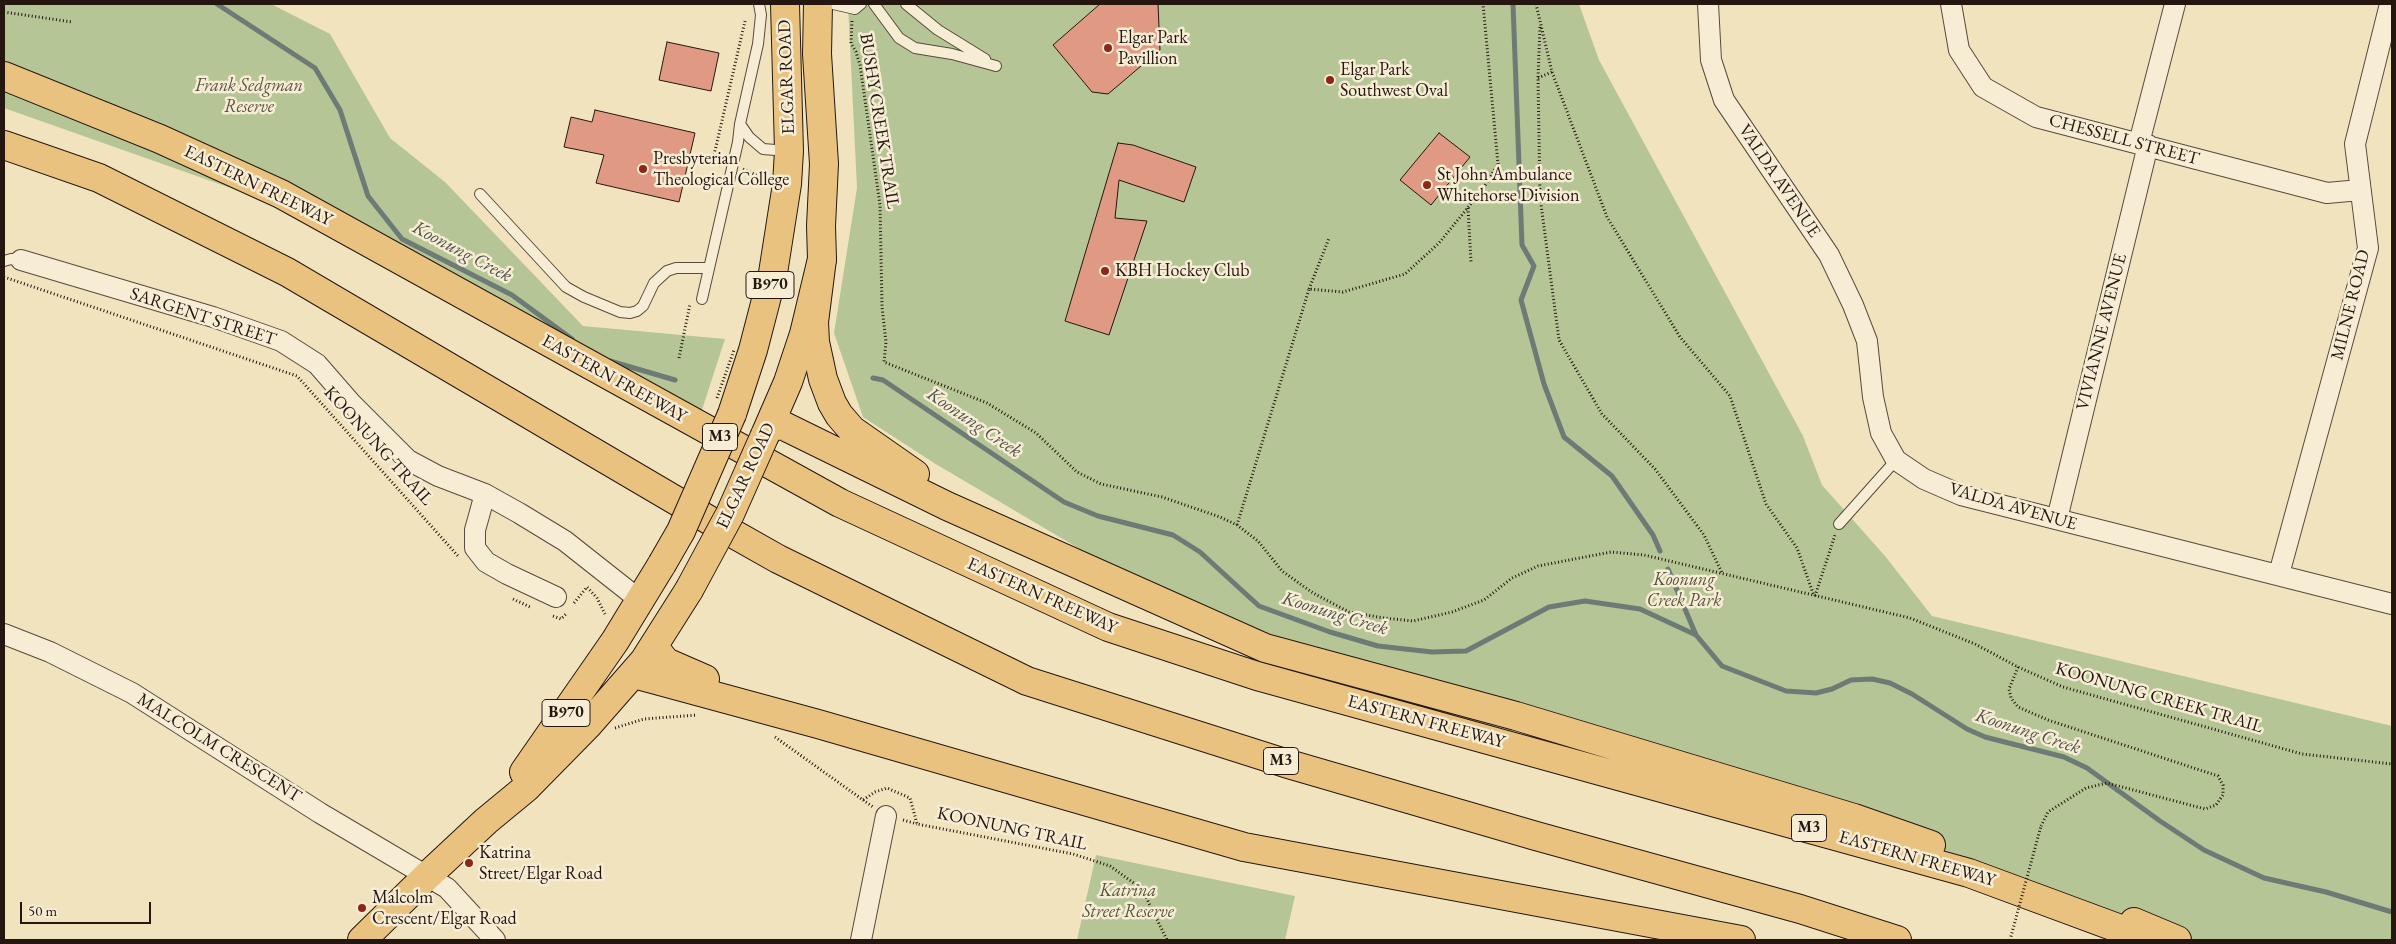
<!DOCTYPE html>
<html>
<head>
<meta charset="utf-8">
<style>
	body { margin:0 }
	#map { position:relative; width:2396px; height:944px; overflow:hidden; background:#f2e3bf; font-family:"EB Garamond",serif }
	canvas { display:block }
	.frame { position:absolute; inset:0; border:5px solid #251710; pointer-events:none }
	.scale { position:absolute; left:20px; top:902px; width:131px; height:22px; box-sizing:border-box; border:2px solid #251710; border-top:0; padding-left:6px; font-size:15px; line-height:18px; white-space:nowrap; color:#251710; -webkit-text-stroke:4px #f7edd5; paint-order:stroke }
</style>
</head>
<body>
<div id="map">
<canvas width="2396" height="944"></canvas>
<div class="frame"></div>
<div class="scale">50 m</div>
</div>
<script>
const ctx = document.querySelector('canvas').getContext('2d');
ctx.lineJoin = 'round';
function paint(path, color) { ctx.fillStyle = color; ctx.fill(path, 'evenodd'); }
const poly = rows => new Path2D(rows.map(r => 'M' + r).join(''));
function stroke(path, color, width, dash) { ctx.strokeStyle = color; ctx.lineWidth = width; ctx.lineCap = dash ? 'butt' : 'round'; ctx.setLineDash(dash || []); ctx.stroke(path); }
function label(font, color, halo, rows, align = 'center') {
  ctx.font = font + ' "EB Garamond",serif'; ctx.lineWidth = 5; ctx.setLineDash([]); ctx.textBaseline = 'middle'; ctx.strokeStyle = halo; ctx.fillStyle = color; for (const [text, x, y, turn = 0] of rows) {
    ctx.save(); ctx.translate(x, y); ctx.rotate((+turn || 0) * Math.PI / 180); ctx.textAlign = isNaN(turn) ? turn : align; if (halo) ctx.strokeText(text, 0, 0); ctx.fillText(text, 0, 0); ctx.restore();
  }
}
paint(poly([
	[4,4,271,4,330,34,390,138,445,182,583,326,725,339,697,425,276,204,4,108],
	[848,4,1579,4,1599,60,1803,436,1822,485,1885,556,1932,616,2392,726,2392,940,2167,940,1730,788,1366,682,1134,581,934,463,863,417,834,333,857,188],
	[1096,855,1295,896,1285,940,1077,940]
]), '#b6c595');
stroke(poly([
	[217,4,315,68,340,110,368,196,402,239,512,295,572,339],
	[1513,4,1522,245,1534,266,1521,300,1544,384,1564,437,1612,476,1653,535,1660,551],
	[610,361,675,380],
	[873,378,883,380,1064,502,1098,516,1173,535,1200,552,1259,606,1330,632,1378,646,1432,652,1466,651,1549,607,1585,601,1640,609,1696,635,1722,666,1786,691,1816,693,1832,689,1851,680,1872,679,1890,683,1912,694,1967,729,1985,737,2064,757,2087,768,2160,821,2204,850,2264,878,2326,892,2392,912],
	[1668,569,1696,635]
]), '#6c7b75', 5);
const building = poly([
	[1100,4,1158,4,1160,50,1108,94,1092,92,1053,45,1100,4],
	[667,42,719,53,711,91,659,80,667,42],
	[595,110,695,133,679,202,596,183,604,155,564,147,571,117,592,122,595,110],
	[1439,133,1470,157,1431,205,1400,180,1439,133],
	[1118,143,1133,145,1196,167,1184,202,1119,180,1115,218,1147,221,1109,335,1065,321,1118,143]
]);
paint(building, '#e09982');
stroke(building, '#251710', 1);
const lane = poly([
	[759,4,761,15,758,44,740,124,749,137,763,149,788,151],
	[833,4,855,9,861,4],
	[874,4,899,38,915,48,952,54,996,66],
	[906,4,938,30,985,59],
	[480,194,566,287,584,297,620,312,630,313,637,311,643,306,654,283,667,271,676,268,709,268],
	[4,261,11,259,21,260],
	[702,299,738,142,740,124],
	[1839,524,1896,460]
]);
const street = poly([
	[1708,4,1711,60,1724,100,1829,255,1853,305,1867,341,1873,397,1881,433,1896,460,1924,479,1961,495,2392,604],
	[1951,4,1959,50,1983,87,2036,117,2327,193,2360,190],
	[2139,143,2175,4],
	[21,260,213,317,281,341,317,364,351,403,408,460,438,476,485,494,519,513,565,541,641,601],
	[485,494,475,530,475,548,486,562,507,574,556,597],
	[2057,519,2148,145],
	[2279,574,2368,248,2355,144,2390,4],
	[4,634,50,652,132,693,320,813,447,888,495,940],
	[861,940,886,816]
]);
const primary = poly([
	[732,414,753,350,773,273,787,184,789,151,785,4],
	[765,435,788,382,804,334,822,259,821,226,824,164,817,54,818,4],
	[524,772,615,641,662,564],
	[362,940,426,877,486,821,526,788,587,726,644,661,689,590]
]);
const highway = poly([
	[4,76,160,139,281,194,840,503,1108,627,1257,676,1969,873,2150,940],
	[4,145,99,178,287,272,709,520,778,559,1027,681,1285,763,1536,836,1800,909,1897,940],
	[822,259,814,322,815,342,823,379,832,403,839,415,852,430,915,474],
	[770,425,784,426,947,506,1265,648,1516,716,1854,818,1931,845],
	[654,647,666,662,705,679],
	[634,674,818,724,1244,847,1741,940],
	[2134,922,2177,940]
]);
stroke(lane, '#584a3c', 12);
stroke(street, '#584a3c', 22);
stroke(primary, '#251710', 30);
stroke(highway, '#251710', 30);
stroke(poly([
	[1536,4,1552,72,1607,217,1680,337,1730,396,1766,504,1797,548,1814,596],
	[4,12,72,22],
	[852,21,851,43,856,52,860,65,880,205,882,307,886,342,884,362,987,403,1036,433,1077,472,1101,484,1162,497,1220,517,1237,525,1258,541,1282,571,1313,593,1349,612,1384,618,1413,621,1452,612,1484,600,1512,578,1538,566,1611,552,1644,555,1910,618,1975,644,2018,667,2063,687,2302,754,2392,764],
	[1540,27,1538,78,1540,197,1559,340,1602,414,1655,469,1704,535,1722,573],
	[1538,78,1552,72],
	[720,165,712,164,745,21],
	[743,169,765,179],
	[1468,208,1471,262],
	[4,277,297,376,458,556],
	[1309,289,1329,238],
	[679,358,690,304],
	[1237,525,1309,289,1343,292,1405,274,1439,243,1483,189,1498,164,1483,4],
	[1815,596,1835,535],
	[513,599,530,607],
	[574,603,587,587,597,598,605,614],
	[553,616,561,619,566,614],
	[2018,667,2009,689,2011,698,2018,707,2048,720,2218,776,2223,785,2223,795,2216,805,2205,809,2107,783,2086,788,2048,812,2041,826],
	[615,728,644,719,697,715],
	[775,737,863,800,875,792,887,788,910,798,917,824,1073,854,1110,866,1142,889,1167,940],
	[863,800,873,807],
	[903,820,917,824]
]), '#251710', 3, [1, 2.5]);
stroke(lane, '#f7edd5', 10);
stroke(street, '#f7edd5', 20);
stroke(primary, '#e9c280', 28);
stroke(highway, '#e9c280', 28);
const primaryBridge = poly([
	[662,564,681,531,732,414],
	[689,590,730,514,765,435]
]);
stroke(primaryBridge, '#251710', 30, []);
stroke(poly([
	[717,398,734,350],
	[2010,940,2041,826]
]), '#251710', 3, [1, 2.5]);
stroke(primaryBridge, '#e9c280', 28);
for (const [x, y, r, color] of [
	[1108,48,5,"#8f2418"],
	[1330,80,5,"#8f2418"],
	[643,169,5,"#8f2418"],
	[1427,185,5,"#8f2418"],
	[1105,271,5,"#8f2418"],
	[469,863,5,"#8f2418"],
	[362,908,5,"#8f2418"]
]) { const dot = new Path2D(); dot.arc(x, y, r, 0, 2 * Math.PI); ctx.fillStyle = color; ctx.fill(dot); stroke(dot, '#f7edd5', 2); }
for (const [x, y, w] of [
	[770,285,48],
	[720,437,35],
	[566,713,48],
	[1281,761,35],
	[1809,828,35]
]) { const box = new Path2D(); box.roundRect(x - w / 2, y - 13.5, w, 27, 4); ctx.fillStyle = '#f7edd5'; ctx.fill(box); stroke(box, '#251710', 1); }
label('bold 16px', '#251710', null, [
	["B970",770,285],
	["M3",720,437],
	["B970",566,713],
	["M3",1281,761],
	["M3",1809,828]
]);
label('18px', '#251710', '#f7edd5', [
	["Elgar Park",1118,38],
	["Pavillion",1118,59],
	["Elgar Park",1340,70],
	["Southwest Oval",1340,91],
	["Presbyterian",653,159],
	["Theological College",653,180],
	["St John Ambulance",1437,175],
	["Whitehorse Division",1437,196],
	["KBH Hockey Club",1115,271],
	["Katrina",479,853],
	["Street/Elgar Road",479,874],
	["Malcolm",372,898],
	["Crescent/Elgar Road",372,919]
], 'left');
label('18px', '#251710', '#f7edd5', [
	["ELGAR ROAD",787,77,-92],
	["BUSHY CREEK TRAIL",879,121,81],
	["CHESSELL STREET",2124,140,15],
	["VALDA AVENUE",1779,181,56],
	["EASTERN FREEWAY",258,186,26],
	["MILNE ROAD",2351,305,-76],
	["SARGENT STREET",203,317,18],
	["VIVIANNE AVENUE",2102,332,-76],
	["EASTERN FREEWAY",614,379,29],
	["KOONUNG TRAIL",378,446,48],
	["ELGAR ROAD",746,476,-65],
	["VALDA AVENUE",2013,507,16],
	["EASTERN FREEWAY",1042,596,24],
	["KOONUNG CREEK TRAIL",2159,698,16],
	["EASTERN FREEWAY",1426,722,15],
	["MALCOLM CRESCENT",219,748,32],
	["KOONUNG TRAIL",1012,829,12],
	["EASTERN FREEWAY",1917,859,16]
]);
label('italic 18px', '#58543f', '#f7edd5', [
	["Frank Sedgman",249,86],
	["Reserve",249,107],
	["Koonung",1684,580],
	["Creek Park",1684,601],
	["Katrina",1128,891],
	["Street Reserve",1128,912]
]);
label('italic 19px', '#4f514b', '#f7edd5', [
	["Koonung Creek",462,252,28],
	["Koonung Creek",974,423,34],
	["Koonung Creek",1335,614,17],
	["Koonung Creek",2028,732,18]
]);
</script>
</body>
</html>
